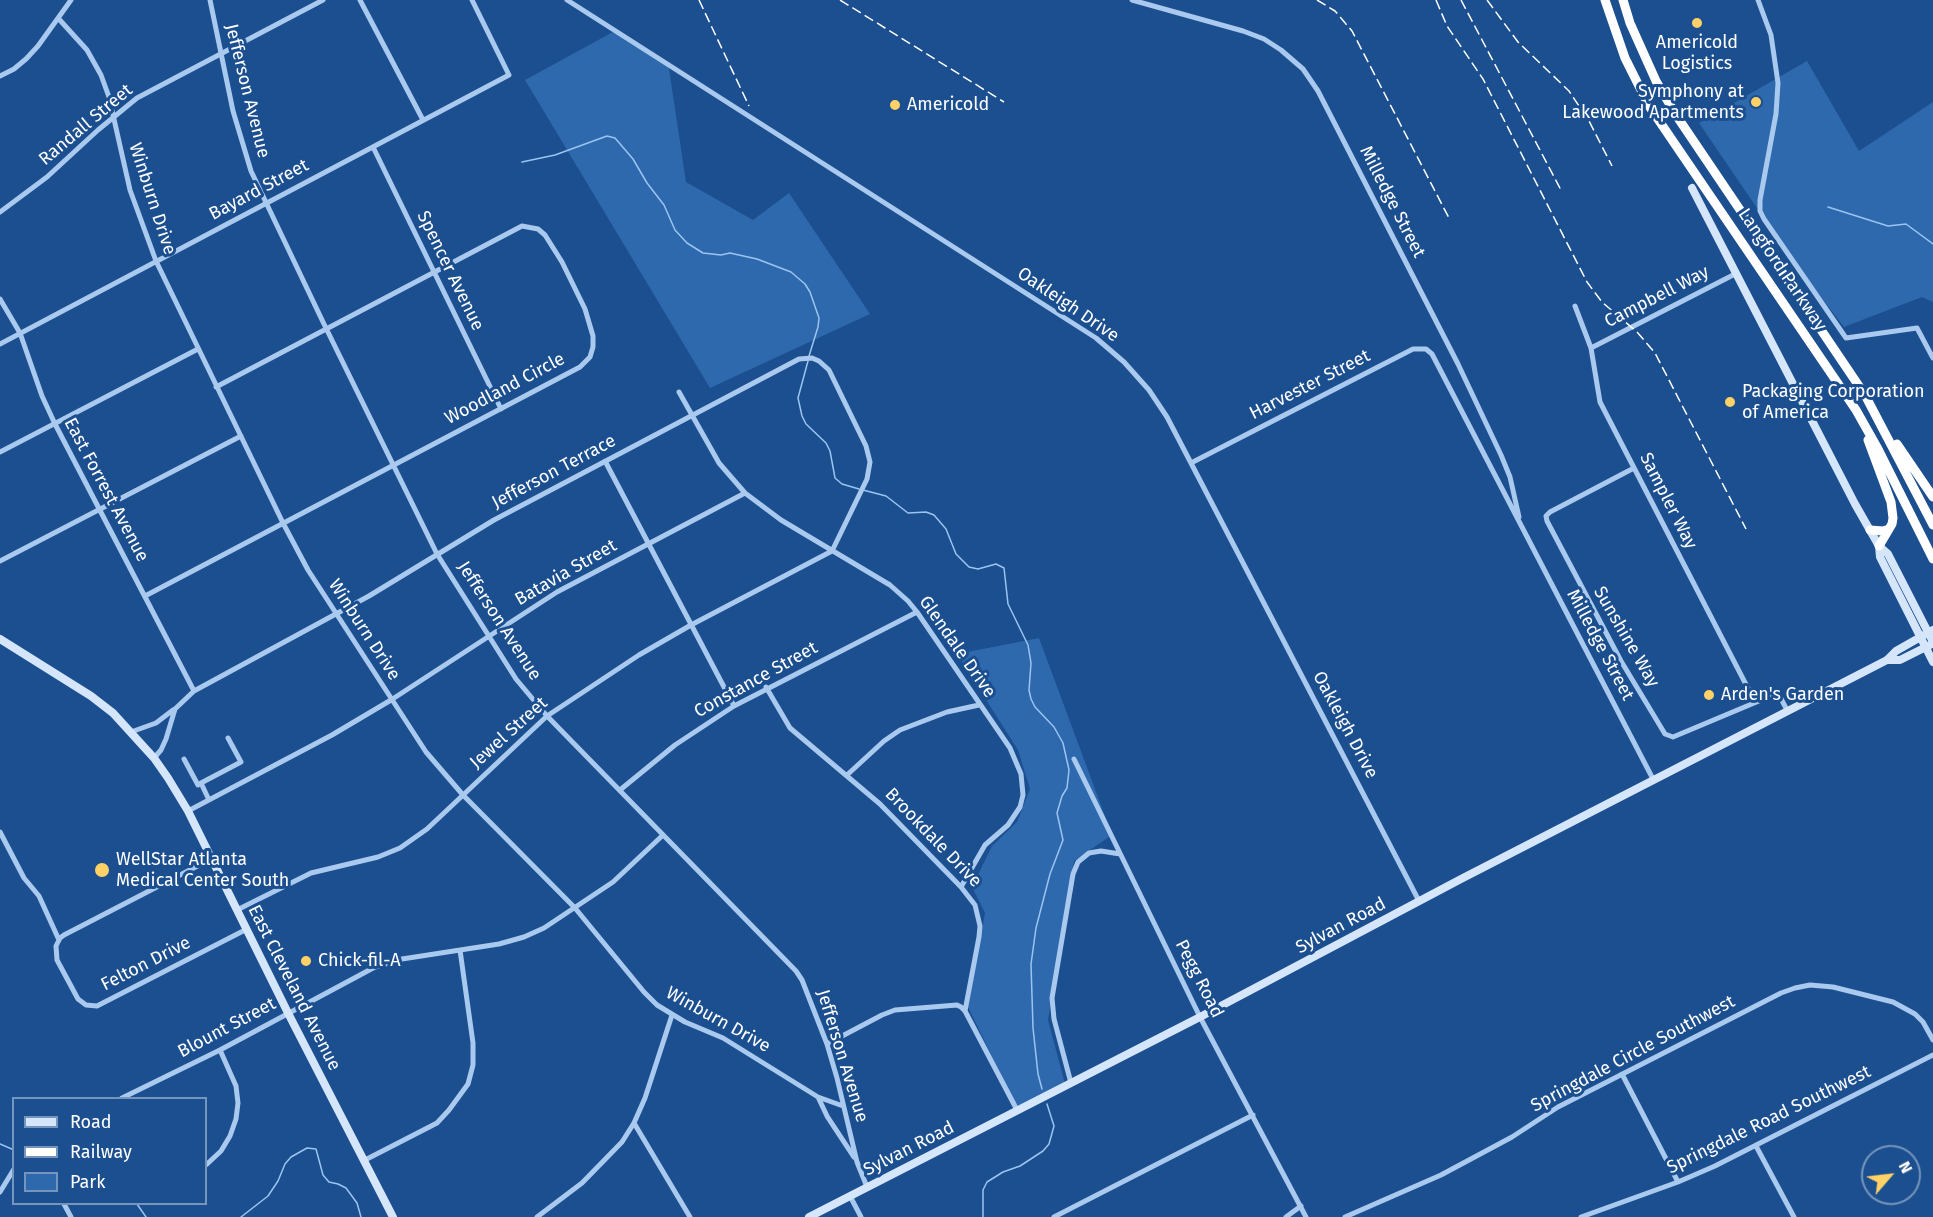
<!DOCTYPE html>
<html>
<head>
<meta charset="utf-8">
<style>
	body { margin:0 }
	#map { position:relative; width:1933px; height:1217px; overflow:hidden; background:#1b4f8f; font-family:"Fira Sans",sans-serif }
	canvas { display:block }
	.legend { position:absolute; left:12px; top:1097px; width:195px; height:108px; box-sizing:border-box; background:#1b4f8f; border:2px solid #7695bc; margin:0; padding:8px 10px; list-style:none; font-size:18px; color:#fff }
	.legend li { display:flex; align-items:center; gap:12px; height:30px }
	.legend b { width:30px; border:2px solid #7695bc }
	.north { position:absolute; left:1861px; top:1145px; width:60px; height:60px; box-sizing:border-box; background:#1b4f8f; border:2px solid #7695bc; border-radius:50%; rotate:62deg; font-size:16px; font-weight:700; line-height:24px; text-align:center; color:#fff }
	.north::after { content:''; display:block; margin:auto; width:21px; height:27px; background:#ffd166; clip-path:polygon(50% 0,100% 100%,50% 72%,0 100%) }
</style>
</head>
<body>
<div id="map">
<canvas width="1933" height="1217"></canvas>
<ul class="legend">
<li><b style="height:8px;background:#d6e6fa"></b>Road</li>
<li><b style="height:8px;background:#fff"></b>Railway</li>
<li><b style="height:16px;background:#2e69ad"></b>Park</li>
</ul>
<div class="north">N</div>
</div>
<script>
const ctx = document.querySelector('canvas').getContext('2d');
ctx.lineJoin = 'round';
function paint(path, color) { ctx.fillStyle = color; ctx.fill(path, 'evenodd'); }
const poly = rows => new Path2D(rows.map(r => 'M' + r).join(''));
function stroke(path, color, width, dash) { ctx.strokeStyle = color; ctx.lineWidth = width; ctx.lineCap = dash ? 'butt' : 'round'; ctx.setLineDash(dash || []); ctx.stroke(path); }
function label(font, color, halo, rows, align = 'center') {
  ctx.font = font + ' "Fira Sans",sans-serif'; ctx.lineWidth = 6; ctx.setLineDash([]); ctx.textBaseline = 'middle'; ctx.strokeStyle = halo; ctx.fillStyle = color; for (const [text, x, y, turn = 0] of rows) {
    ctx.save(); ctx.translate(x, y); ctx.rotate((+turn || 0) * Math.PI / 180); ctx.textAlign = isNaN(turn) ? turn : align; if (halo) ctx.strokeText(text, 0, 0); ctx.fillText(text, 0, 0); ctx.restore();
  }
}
paint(poly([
	[613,32,668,62,686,182,753,220,789,193,870,314,710,388,525,80],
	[1807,61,1859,151,1933,102,1933,302,1922,297,1844,327,1793,261,1699,123],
	[1039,638,1112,835,1074,861,1048,1020,1065,1084,1017,1108,968,1007,985,913,972,887,992,846,1017,822,1030,789,1018,750,957,654]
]), '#2e69ad');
stroke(poly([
	[522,162,555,155,607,136,615,138,633,159,647,183,664,205,675,230,687,243,703,253,721,255,730,253,757,259,791,272,805,284,810,292,819,318,818,327,809,356],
	[1828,207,1888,226,1906,224,1933,244],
	[808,361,798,398,802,416,806,424,826,443,830,451,835,478,842,484,859,489],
	[863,490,886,496,908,513,926,512,934,515,946,529,956,554,969,567,978,569,996,564,1004,568,1008,604,1028,645,1031,663,1029,690,1031,699,1035,707,1054,727,1063,743,1069,770,1067,788,1062,796,1057,813,1063,840,1050,874,1036,928,1031,964,1033,1028,1038,1074,1042,1089],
	[0,1144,14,1150],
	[137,1204,146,1217],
	[241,1217,268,1196,278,1181,285,1164,291,1157,307,1148,316,1149,323,1175,329,1182,338,1184,346,1188,357,1203,361,1217],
	[983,1217,983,1190,987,1182,1003,1172,1020,1166,1043,1151,1049,1144,1054,1126,1047,1104]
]), '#9cc4f0', 1.5);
stroke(poly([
	[210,0,233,111,251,171,323,322,437,554,516,679,547,716,796,971,802,980,827,1044,837,1078,857,1162,867,1187],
	[360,0,423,120],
	[567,0,1096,338,1124,362,1149,390,1167,417,1419,901],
	[1132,0,1243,31,1264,39,1281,50,1303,69,1318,91,1458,364,1501,455,1510,477,1519,517],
	[1758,0,1771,35,1778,83,1776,114,1760,200,1760,211,1764,219,1846,338,1917,328,1933,358],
	[58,18,87,50,101,75,109,97,130,190,156,261,283,523,308,570,426,752,463,795,575,908,644,992,657,1005,685,1022,723,1038,818,1097,843,1106],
	[0,76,14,69,26,59,38,46,71,0],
	[373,147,501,409],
	[0,212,47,177,98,130,137,98,323,0],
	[0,299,20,333,42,396,55,424,194,691],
	[1575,306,1591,348,1600,402,1755,702],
	[0,344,509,75,472,0],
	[1591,348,1737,273],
	[679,392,719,463,745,493,781,520,890,585,908,601,917,612,1010,748,1021,774,1023,795,1020,807,1008,825,985,845,961,887],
	[0,452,198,349],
	[605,461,734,706],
	[1191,463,1413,349,1426,349,1432,354,1653,779],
	[1634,468,1550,512,1546,516,1547,521,1621,661,1665,734,1673,737,1778,693,1787,710],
	[0,561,241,436],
	[145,596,580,367,590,357,593,347,593,336,585,309,562,262,545,235,538,229,522,226,216,387],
	[766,687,790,728,880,804,961,887,975,905,980,926,979,937,965,1011,1017,1110],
	[131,732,156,723,173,710],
	[154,758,161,750,166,739,175,709,194,691,369,596,494,520,799,359,812,358,819,361,829,370,866,446,870,462,867,479,832,551,691,625,639,655,547,716,427,829,400,848,378,857,311,873,237,910],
	[184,759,198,785,201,783],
	[1074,759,1200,1017,1306,1217],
	[847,775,884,741,900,730,947,712,979,705],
	[620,790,675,745,734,706,917,612],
	[209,800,201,783,241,762,228,738],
	[188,811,332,735,391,700,557,592,745,493],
	[0,832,24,878,39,896,59,940],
	[211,859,64,935,60,938,56,946,57,960,78,999,86,1005,97,1006,247,929],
	[827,1044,882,1015,895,1010,957,1005,961,1007,965,1011],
	[1622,1074,1678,1182],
	[1071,1083,1054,1019,1052,998,1073,874,1078,862,1089,853,1101,851,1120,854],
	[818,1097,827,1116,854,1157],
	[122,1098,220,1050,375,967,402,959,499,944,524,937,544,928,613,882,663,835],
	[634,1123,690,1217],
	[1756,1146,1794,1217],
	[365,1160,437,1123,449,1110,468,1084,473,1065,473,1043,460,950],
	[206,1165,221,1151,230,1136,236,1119,238,1103,236,1086,220,1050],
	[0,1192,14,1169],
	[850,1196,861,1217],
	[64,1204,71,1217],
	[537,1217,582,1183,622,1142,634,1123,645,1098,672,1015],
	[1054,1217,1253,1115],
	[1286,1217,1301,1206],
	[1345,1217,1441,1175,1512,1137,1558,1107,1781,993,1795,988,1810,985,1833,987,1893,1002,1915,1014,1923,1022,1933,1040],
	[1581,1217,1678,1182,1715,1166,1933,1055]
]), '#a9c9ee', 5);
stroke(poly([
	[1692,188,1855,504,1879,546,1888,554,1933,642],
	[1879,546,1880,557,1933,662],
	[0,639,91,696,113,713,154,758,168,778,188,811,288,1013,393,1217],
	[1887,660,1900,660,1930,645],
	[809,1217,1200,1017,1461,879,1887,660,1896,651,1933,630]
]), '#d6e6fa', 8);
stroke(poly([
	[1605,0,1625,58,1649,106,1856,410,1878,449,1933,559],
	[1623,0,1630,23,1656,81,1676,115,1865,395,1933,525],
	[1868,440,1891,502,1893,518,1892,524,1879,546],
	[1897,444,1933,497],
	[1870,530,1883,531,1889,529]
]), '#fff', 9);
stroke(poly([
	[699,0,749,106],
	[840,0,1004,102],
	[1317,0,1335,11,1352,31,1449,218],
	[1436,0,1447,26,1483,79,1587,282,1602,302,1637,332,1655,353,1746,529],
	[1461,0,1562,192],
	[1487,0,1518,42,1569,91,1589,121,1612,166]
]), '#fff', 1.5, [10, 4.5]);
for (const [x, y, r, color] of [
	[1697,23,6,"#ffd166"],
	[1756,102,6,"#ffd166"],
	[895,105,6,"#ffd166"],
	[1730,402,6,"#ffd166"],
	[1709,695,6,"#ffd166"],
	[102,870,8,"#ffd166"],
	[306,961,6,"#ffd166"]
]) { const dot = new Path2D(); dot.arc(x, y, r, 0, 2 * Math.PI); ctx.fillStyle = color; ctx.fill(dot); stroke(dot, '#1b4f8f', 2); }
label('18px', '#fff', '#1b4f8f', [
	["Americold",1697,43,"center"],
	["Logistics",1697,64,"center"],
	["Symphony at",1744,92,"right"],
	["Lakewood Apartments",1744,113,"right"],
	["Americold",907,105],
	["Packaging Corporation",1742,392],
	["of America",1742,413],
	["Arden's Garden",1721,695],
	["WellStar Atlanta",116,860],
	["Medical Center South",116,881],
	["Chick-fil-A",318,961]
], 'left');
label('18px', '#fff', '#1b4f8f', [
	["Jefferson Avenue",247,91,76],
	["Randall Street",86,125,-40],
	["Bayard Street",259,190,-28],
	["Winburn Drive",152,199,72],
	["Milledge Street",1392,202,63],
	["Langford Parkway",1782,270,56],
	["Spencer Avenue",450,271,64],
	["Campbell Way",1657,297,-27],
	["Oakleigh Drive",1068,305,34],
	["Harvester Street",1310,385,-27],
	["Woodland Circle",505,389,-28],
	["Jefferson Terrace",554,472,-28],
	["East Forrest Avenue",106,490,62],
	["Sampler Way",1668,501,63],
	["Batavia Street",566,573,-30],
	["Jefferson Avenue",499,621,57],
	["Winburn Drive",364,630,57],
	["Sunshine Way",1626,637,60],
	["Milledge Street",1600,645,62],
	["Glendale Drive",957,647,55],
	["Constance Street",756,680,-29],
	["Oakleigh Drive",1345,725,62],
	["Jewel Street",509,733,-42],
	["Brookdale Drive",933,838,46],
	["Sylvan Road",1341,926,-28],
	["Felton Drive",146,964,-27],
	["Pegg Road",1199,979,63],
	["East Cleveland Avenue",294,988,63],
	["Winburn Drive",718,1020,29],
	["Blount Street",227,1028,-28],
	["Springdale Circle Southwest",1633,1054,-28],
	["Jefferson Avenue",842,1056,73],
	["Springdale Road Southwest",1769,1120,-26],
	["Sylvan Road",909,1149,-27]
]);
</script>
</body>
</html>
